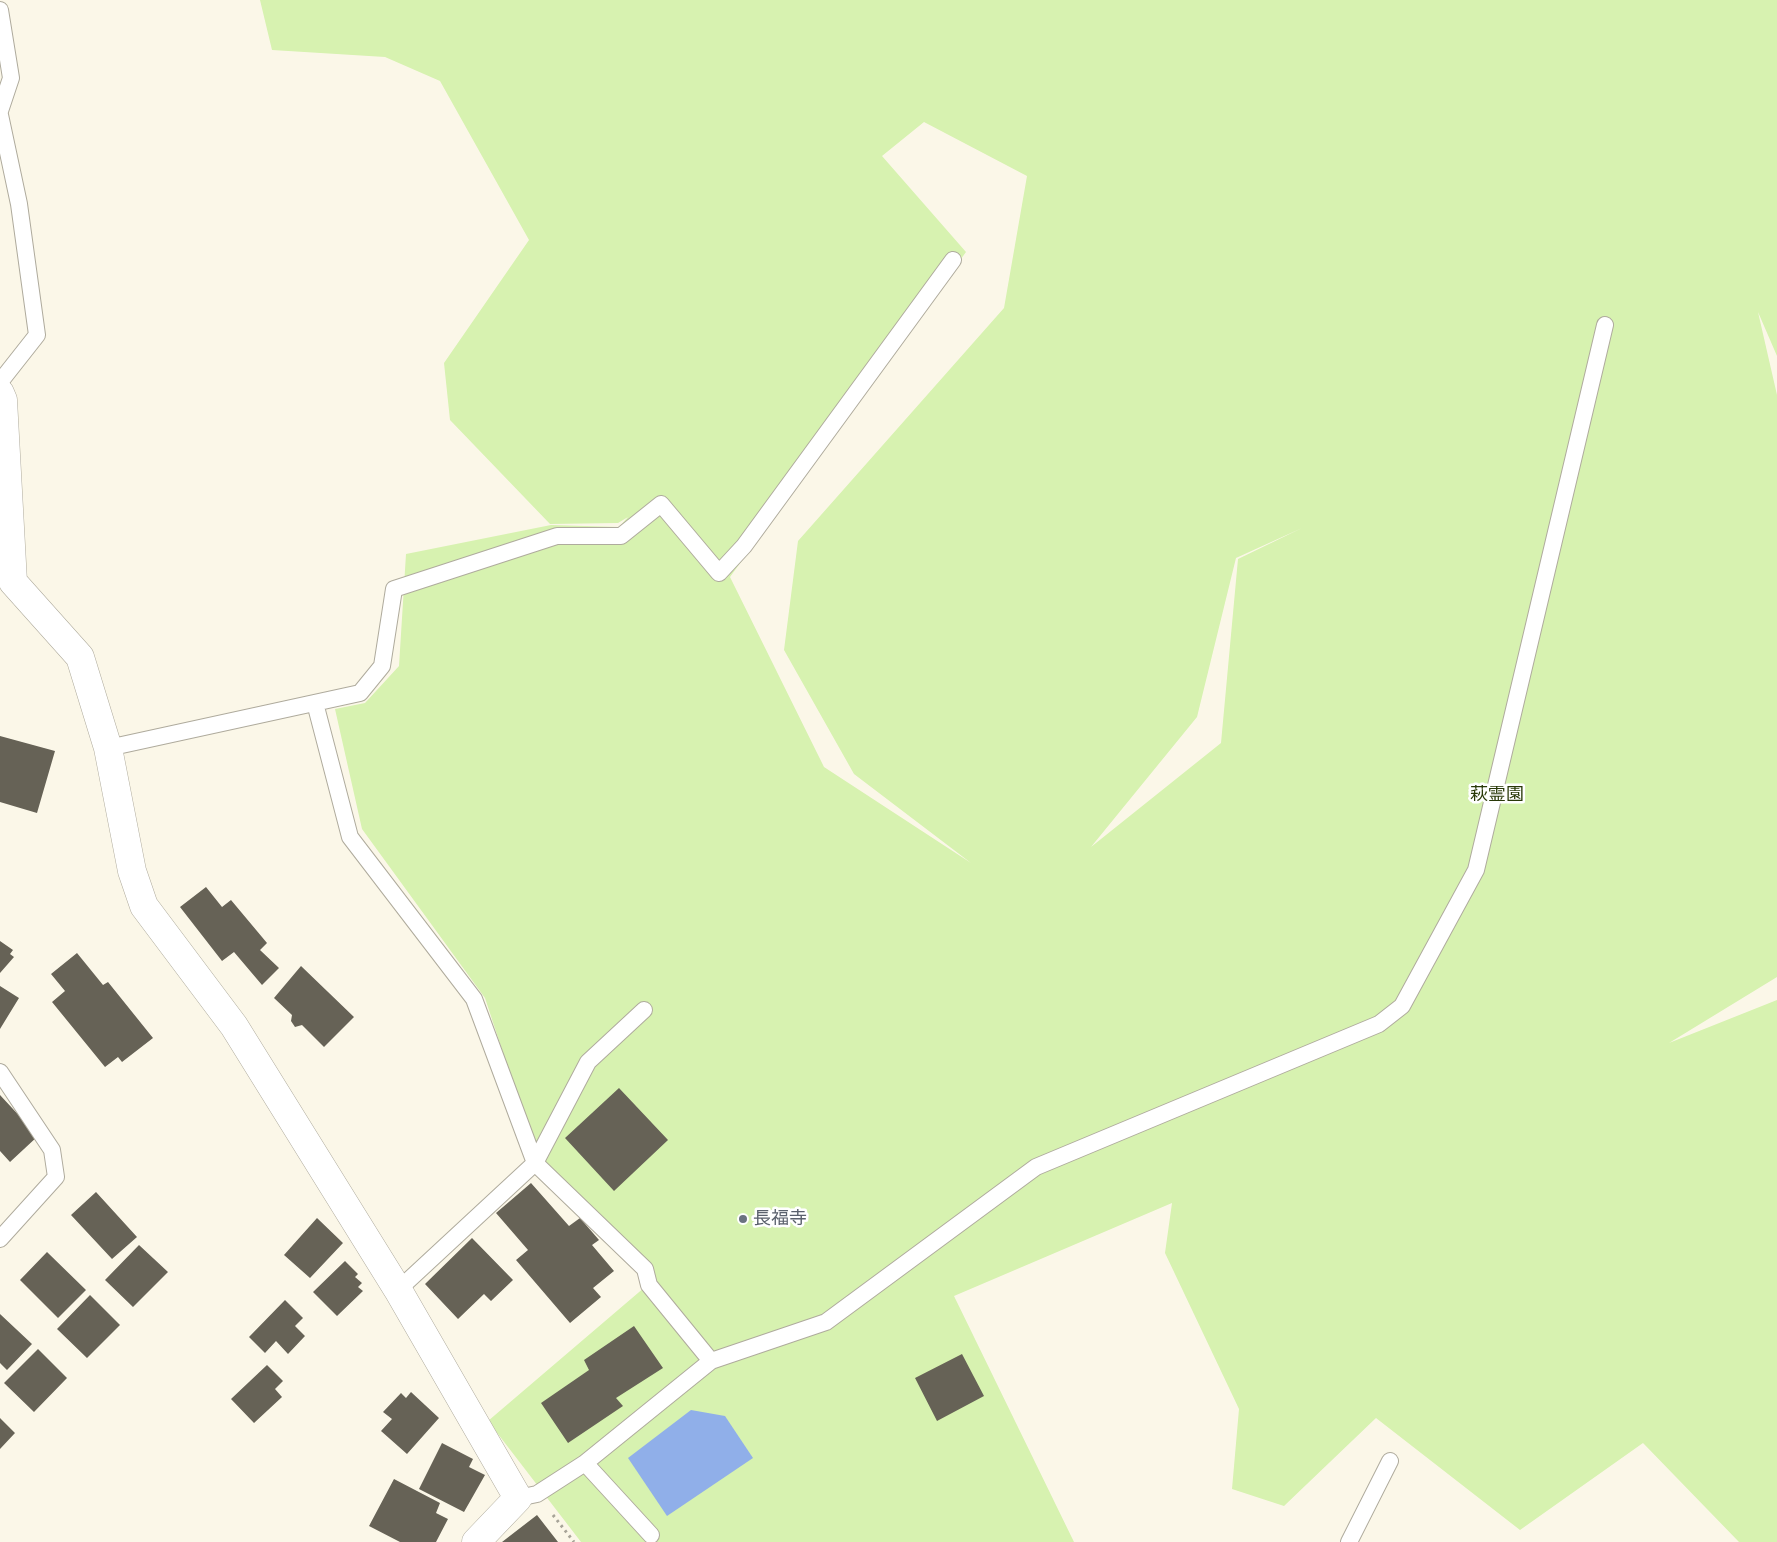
<!DOCTYPE html>
<html>
<head>
<meta charset="utf-8">
<style>
	body { margin:0 }
	canvas { display:block; background:#fbf7e8 }
</style>
</head>
<body>
<canvas width="1777" height="1542"></canvas>
<script>
const ctx = document.querySelector('canvas').getContext('2d');
ctx.lineJoin = 'round';
function paint(path, color) { ctx.fillStyle = color; ctx.fill(path, 'evenodd'); }
const poly = rows => new Path2D(rows.map(r => 'M' + r).join(''));
function stroke(path, color, width, dash) { ctx.strokeStyle = color; ctx.lineWidth = width; ctx.lineCap = dash ? 'butt' : 'round'; ctx.setLineDash(dash || []); ctx.stroke(path); }
function label(font, color, halo, rows, align = 'center') {
  ctx.font = font + ' "Varela Round","Noto Sans JP",sans-serif'; ctx.lineWidth = 5; ctx.setLineDash([]); ctx.textBaseline = 'middle'; ctx.strokeStyle = halo; ctx.fillStyle = color; for (const [text, x, y, turn = 0] of rows) {
    ctx.save(); ctx.translate(x, y); ctx.rotate((+turn || 0) * Math.PI / 180); ctx.textAlign = isNaN(turn) ? turn : align; if (halo) ctx.strokeText(text, 0, 0); ctx.fillText(text, 0, 0); ctx.restore();
  }
}
paint(poly([
	[260,0,1777,0,1777,356,1758,312,1777,395,1777,977,1669,1043,1777,1000,1777,1542,1739,1542,1643,1443,1520,1530,1376,1418,1284,1506,1232,1489,1239,1409,1165,1253,1172,1203,954,1296,1074,1542,581,1542,488,1421,652,1281,536,1153,485,998,362,829,335,709,365,703,399,666,406,554,551,525,619,527,628,517,618,523,550,524,450,420,444,363,529,240,440,81,385,57,272,50],
	[924,122,1027,176,1004,308,798,541,784,650,854,774,971,863,824,767,730,577,966,252,882,156],
	[1302,528,1238,559,1221,743,1091,847,1197,717,1236,558]
]), '#d7f2b0');
paint(poly([
	[691,1410,725,1416,753,1458,667,1516,628,1458]
]), '#90afe9');
paint(poly([
	[0,736,55,751,37,813,0,802],
	[206,887,222,907,231,900,267,943,260,950,279,968,262,985,234,952,222,961,180,907],
	[0,941,13,950,10,954,14,957,0,973],
	[77,953,103,985,108,982,153,1038,122,1062,118,1057,105,1067,52,1002,65,991,51,974],
	[301,966,354,1017,324,1047,302,1025,295,1027,291,1021,292,1015,274,998],
	[0,986,19,998,0,1029],
	[619,1088,668,1140,614,1191,565,1138],
	[0,1095,38,1136,10,1162,0,1151],
	[531,1183,569,1226,580,1218,599,1240,592,1245,614,1271,593,1288,601,1297,570,1323,516,1260,528,1250,496,1213],
	[96,1192,137,1237,112,1259,71,1215],
	[317,1218,343,1243,310,1278,284,1255],
	[472,1238,513,1280,491,1301,484,1294,458,1319,425,1284],
	[139,1245,168,1272,133,1307,105,1280],
	[47,1252,86,1290,58,1318,20,1280],
	[345,1261,358,1274,355,1277,362,1283,358,1287,363,1291,337,1316,313,1292],
	[90,1295,120,1325,87,1358,57,1329],
	[285,1300,303,1318,295,1326,305,1336,288,1354,276,1341,265,1353,249,1337],
	[0,1314,32,1344,7,1370,0,1363],
	[634,1326,663,1368,616,1398,623,1406,568,1443,541,1403,589,1370,584,1360],
	[38,1349,67,1378,34,1412,4,1383],
	[962,1354,984,1396,937,1421,915,1378],
	[267,1365,283,1381,275,1389,282,1397,254,1423,231,1399],
	[411,1392,439,1418,407,1454,381,1431,392,1419,383,1412,401,1393,406,1398],
	[0,1418,15,1433,0,1449],
	[442,1443,473,1459,469,1467,485,1475,464,1512,419,1489],
	[394,1479,440,1503,436,1513,448,1519,436,1542,400,1542,369,1526],
	[537,1515,558,1542,502,1542]
]), '#666256');
const lane = poly([
	[0,10,11,78,0,111],
	[0,115,19,204,37,335,0,382],
	[315,703,350,837,474,999,535,1163,645,1269,649,1285,711,1361],
	[108,748,360,693,382,666,394,589,557,536,621,536,661,504,719,573,744,546,953,260],
	[0,1072,52,1150,56,1177,0,1239],
	[398,1290,535,1163,588,1062,644,1010],
	[585,1463,651,1535],
	[518,1498,537,1494,585,1463,711,1361,826,1322,1036,1167,1379,1024,1402,1006,1476,870,1605,325],
	[1349,1542,1390,1461]
]);
const street = poly([
	[0,393,3,400,13,582,80,657,108,748,132,871,144,906,234,1026,398,1290,518,1498,476,1542]
]);
stroke(lane, '#afab9d', 18);
stroke(street, '#afab9d', 29);
stroke(poly([
	[553,1515,574,1542]
]), '#a7a498', 3, [2.5, 4]);
stroke(lane, '#fff', 16);
stroke(street, '#fff', 28);
for (const [x, y, r, color] of [
	[743,1219,5,"#6b7280"]
]) { const dot = new Path2D(); dot.arc(x, y, r, 0, 2 * Math.PI); ctx.fillStyle = color; ctx.fill(dot); stroke(dot, '#fff', 2); }
label('18px', '#293908', '#fff', [
	["萩霊園",1497,795]
]);
label('18px', '#5b616d', '#fff', [
	["長福寺",753,1219]
], 'left');
</script>
</body>
</html>
